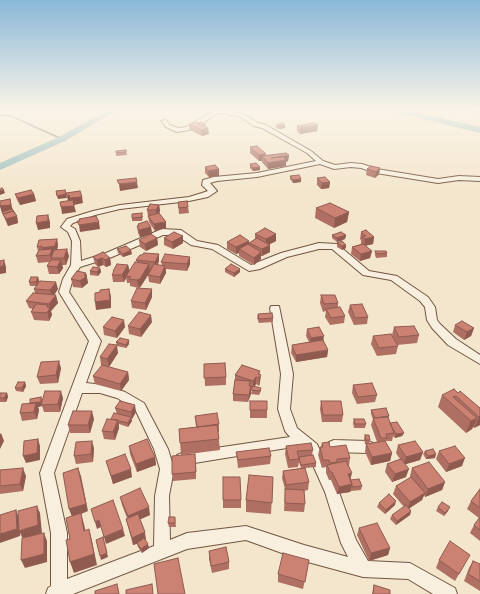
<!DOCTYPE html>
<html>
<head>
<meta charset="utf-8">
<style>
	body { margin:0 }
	canvas { display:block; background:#f4e6cd }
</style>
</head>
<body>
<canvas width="480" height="594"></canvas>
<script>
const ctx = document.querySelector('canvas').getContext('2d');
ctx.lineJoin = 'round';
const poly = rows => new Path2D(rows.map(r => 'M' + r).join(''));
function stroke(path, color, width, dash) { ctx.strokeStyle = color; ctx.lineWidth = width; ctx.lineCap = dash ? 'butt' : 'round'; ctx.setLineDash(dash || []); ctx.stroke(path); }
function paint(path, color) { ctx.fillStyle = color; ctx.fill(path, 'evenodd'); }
stroke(poly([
	[0,115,11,116,62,139]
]), '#7b817a', 1.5);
paint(poly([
	[109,109,119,109,65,141,0,170,0,163,59,137,109,109],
	[390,109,403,109,480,127,480,133,391,111,390,109]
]), '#9ebebf');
const minor = poly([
	[222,109,245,115,258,123,266,125,311,151,323,161,335,165,351,163,362,164,377,169,438,179,459,176,480,177,480,181,459,180,438,183,376,173,361,168,351,167,334,169,320,164,257,177,217,181,210,183,217,191,208,197,189,201,120,209,95,215,73,223,70,226,75,229,80,241,81,261,106,253,162,229,181,230,197,241,218,245,251,265,281,253,319,243,337,244,369,271,397,276,428,297,435,307,437,320,440,324,456,339,480,355,480,364,448,345,432,328,427,320,425,307,420,301,391,280,363,275,332,249,319,249,287,257,260,269,249,271,212,249,191,245,176,235,163,235,112,257,80,267,73,279,69,292,101,341,86,383,104,385,125,392,144,403,168,449,174,469,169,496,170,540,187,533,246,526,304,545,348,557,341,543,325,492,307,452,293,447,182,465,177,463,175,459,177,455,182,453,290,437,285,431,278,409,281,374,270,308,271,306,279,306,293,374,290,409,297,428,317,444,339,492,356,540,368,561,410,563,455,588,457,594,433,594,408,579,363,577,304,561,246,540,187,549,73,594,46,594,48,588,51,586,51,533,40,473,89,341,59,292,63,279,71,265,72,241,68,232,61,227,67,219,93,211,120,205,189,197,202,193,208,191,202,185,203,180,214,177,257,173,316,161,307,153,262,128,254,126,241,117,222,113,218,113,200,125,189,130,177,132,166,127,161,121,166,120,170,125,178,128,186,127,214,111,222,109],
	[82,393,100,393,117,398,135,409,154,449,160,469,155,496,154,546,67,579,67,533,54,473,82,393],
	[472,109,480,109,480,112,473,110,472,109],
	[334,440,368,441,373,443,375,447,373,451,368,453,334,452,329,450,327,446,329,442,334,440]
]);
stroke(minor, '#725642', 2);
paint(minor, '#f8efde');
paint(poly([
	[189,124,206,127,209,134,202,136,189,129],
	[276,125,285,128,279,129,276,128],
	[318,125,317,131,300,134,297,131,297,126],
	[250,147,266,156,289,155,288,161,286,162,286,166,268,169,262,162,262,161,259,161,250,153],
	[126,150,127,155,116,156,116,151],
	[250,164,260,167,260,170,253,171,250,168],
	[205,167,219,169,219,176,209,177,205,173],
	[380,168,379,174,375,178,366,175,367,169],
	[290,176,301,179,301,182,293,183,290,179],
	[317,178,330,182,329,188,321,189,317,185],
	[15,194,34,194,36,201,20,205,17,200],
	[178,202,188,207,189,213,179,214],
	[159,205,160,211,159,213,166,222,166,228,155,231,149,222,147,210],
	[0,206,12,209,17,216,18,223,8,226,3,215],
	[316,208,349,212,347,222,334,228,315,218],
	[143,216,142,221,132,221,132,218],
	[138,224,151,227,152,234,140,237,138,233,137,226,138,226],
	[361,232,374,237,373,244,365,246,372,251,370,258,360,261,351,254,352,247,361,244,361,240,360,239],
	[255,234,276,234,276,241,270,244,270,252,262,256,261,256,261,259,254,265,239,256,239,253,236,254,227,249,227,242,249,243,255,240],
	[332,235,346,235,345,239,337,242,332,238],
	[183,236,183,243,173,249,164,245,164,238],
	[157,238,158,245,146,251,140,247,139,240],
	[57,239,58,246,57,250,69,256,66,265,62,265,63,268,59,274,49,274,47,266,49,262,38,263,36,256,38,251,37,247],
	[337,243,346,248,342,250,337,247],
	[117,249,132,254,123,257,118,253],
	[375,251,387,253,387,257,376,258,375,255],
	[159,254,159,261,158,265,162,265,161,262,190,257,190,264,187,271,166,269,166,273,160,284,149,282,148,275,141,286,139,288,130,286,130,283,127,283,126,278,124,282,113,282,112,275,113,273,113,271,128,265,129,271,137,263,136,260,142,255],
	[93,257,110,258,111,265,106,267,103,265,98,267,95,264],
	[100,268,101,272,98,276,90,275,90,271],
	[225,269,240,272,234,277,225,272],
	[86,273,88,283,82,288,73,287,71,279],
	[38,277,39,281,38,283,58,289,54,295,58,303,51,311,52,315,49,321,34,320,31,312,33,309,29,308,26,301,35,293,34,289,37,286,30,286,29,282],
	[152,289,152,297,146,310,132,308,131,301],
	[321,295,338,303,338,308,345,316,344,323,330,325,325,317,326,311,323,312,320,303],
	[350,305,368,317,367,324,354,325,348,312],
	[258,314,273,318,273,322,259,323,257,318],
	[152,322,141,337,129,334,128,326],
	[455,325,474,328,471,336,464,340,453,332],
	[103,327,125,327,117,338,104,335],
	[394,327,419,335,417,343,397,345,392,335],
	[307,329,323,341,328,350,327,357,296,362,291,353,292,345,309,342,306,336],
	[373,336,398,346,396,354,377,356,371,344],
	[129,340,129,344,126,348,117,346,116,342],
	[118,353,109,367,101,365,100,357],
	[204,364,226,377,226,385,205,386],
	[61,368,58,383,40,384,37,377],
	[128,372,129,380,121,391,95,384,93,376],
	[260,374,260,382,259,386,256,384,255,386,261,391,259,395,251,394,252,389,251,388,251,394,248,402,233,401,233,394,235,380,235,375],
	[25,382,26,386,23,392,16,391,15,388],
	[353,385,377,395,375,402,357,404,352,393],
	[0,393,7,393,8,397,6,402,0,402],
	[458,393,480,408,480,425,474,428,473,427,472,429,466,433,438,407,442,395],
	[41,397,42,401,63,398,60,412,44,412,42,406,38,407,39,410,37,419,22,421,20,413,30,403],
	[250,401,267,410,267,418,250,418],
	[321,401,343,415,342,422,322,422,320,409],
	[115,408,136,412,132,419,131,419,132,421,128,427,119,424,119,428,115,440,104,439,102,431,111,419,117,414],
	[371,410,389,416,388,418,390,423,404,433,402,436,395,438,393,436,392,441,386,441,386,442,392,453,390,461,371,465,365,452,366,444,377,442,371,425,373,419,371,414],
	[195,416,219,424,219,432,218,432,220,450,181,455,179,429,196,427],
	[94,419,90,433,70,433,68,425],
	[354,419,366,424,365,428,354,428,353,423],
	[365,435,370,440,369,444,365,444,364,439],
	[322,443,330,447,350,458,349,466,351,480,362,486,361,490,351,491,350,492,337,494,331,480,329,480,326,473,326,467,322,468,318,455,320,447,321,447],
	[398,445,423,452,420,460,405,464,406,477,392,482,385,472,387,464,400,459,396,453],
	[129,446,155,457,156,465,137,472,130,454],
	[286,446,313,450,312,455,316,463,316,467,305,468,309,482,308,490,304,491,305,504,304,512,284,511,285,489,282,478,283,471,301,468,299,462,298,467,288,468,285,454],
	[94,448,93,462,76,464,74,456],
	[425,451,435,458,426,459,423,454],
	[439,451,462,466,446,472,436,459],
	[236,452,271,456,270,464,238,468,237,459],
	[106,461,132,477,113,484],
	[196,462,196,479,173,481,172,474],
	[412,468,445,482,442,490,425,497,424,495,422,500,409,508,411,511,410,515,396,525,390,519,392,515,404,507,393,494,396,486,411,478,410,476],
	[0,470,26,476,23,491,0,494],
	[223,477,241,500,241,508,223,508],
	[273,477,271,514,246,512,246,500],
	[480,489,480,541,470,533,474,525,479,518,467,509,471,501],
	[120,497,150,515,140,519,146,540,145,540,149,548,142,553,138,547,137,544,133,545,126,519,127,518,122,505],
	[379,503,395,505,385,514,377,507],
	[438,507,448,511,444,516,436,511],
	[175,517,176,527,169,527,168,523],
	[359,528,390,548,388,555,369,561,357,535],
	[209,551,229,562,229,569,212,573,209,559],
	[309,560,303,589,278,582,278,574],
	[439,560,466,562,455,581,436,568],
	[473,561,480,564,480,591,464,581,469,568],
	[374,585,390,594,372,594]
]), '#af7063');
paint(poly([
	[285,125,285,128,279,129,279,126],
	[318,125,317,131,300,134,300,128],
	[208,128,209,134,202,136,201,130],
	[266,154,266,160,262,156,262,161,259,161,259,155],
	[289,155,288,161,286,162,286,166,268,169,268,163,271,158],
	[260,167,260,170,253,171,253,168],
	[380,168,379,174,375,178,376,172],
	[219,169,219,176,209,177,208,171],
	[301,179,301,182,293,183,293,180],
	[137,182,138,188,120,191,119,184],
	[330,182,329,188,321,189,322,183],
	[4,190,5,193,0,195,0,191],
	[34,194,36,201,20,205,18,198],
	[66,194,67,198,58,199,57,196],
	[69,195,82,197,83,203,74,205,76,212,62,214,61,207,68,202,67,196],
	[10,199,13,211,2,213,0,206],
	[159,205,160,211,157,217,156,210],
	[349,212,347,222,334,228,335,218],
	[48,215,50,222,50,228,38,230,36,223],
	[17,216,18,223,8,226,6,219],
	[99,222,100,229,80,232,79,225],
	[166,222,166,228,155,231,154,224],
	[151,227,152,234,140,237,139,230],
	[276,234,276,241,266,246,266,239],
	[346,235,345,239,337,242,337,238],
	[183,236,183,243,173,249,172,242],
	[374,237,373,244,364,246,365,239],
	[157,238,158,245,146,251,145,244],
	[57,239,58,246,56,253,51,258,52,262,50,255,44,255,42,248],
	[249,241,249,248,239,249,239,253,236,254,236,247],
	[270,245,270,252,262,256,262,249],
	[346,245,346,248,342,250,342,246],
	[67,249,69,256,66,265,64,258],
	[131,250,132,254,123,257,123,254],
	[372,251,370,258,360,261,361,254],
	[261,252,261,259,254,265,254,258],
	[159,254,159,261,155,269,155,262],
	[190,257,190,264,187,271,187,264],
	[102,258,103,265,98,267,97,260],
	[110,258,111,265,106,267,105,260],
	[4,260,6,267,6,273,0,274,0,267],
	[61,260,63,268,59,274,57,267],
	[149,264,150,272,141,286,139,288,137,280],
	[128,265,130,272,126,276,126,278,124,282,122,275],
	[165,266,166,273,160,284,160,277],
	[100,268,101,272,98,276,97,272],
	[240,269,240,272,234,277,234,273],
	[86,273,88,283,82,288,80,281],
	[38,277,39,281,37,286,36,282],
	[56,282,58,289,52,298,50,290],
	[109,289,111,296,111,308,96,310,95,302],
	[152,289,152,297,146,310,145,303],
	[56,295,58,303,51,311,49,304],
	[48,305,49,309,50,308,52,315,49,321,47,307],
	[151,315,152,322,141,337,140,329],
	[124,320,125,327,117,338,115,331],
	[474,328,471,336,464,340,467,332],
	[324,336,323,343,310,345,311,338],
	[129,340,129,344,126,348,126,345],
	[117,345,118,353,109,367,107,359],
	[328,350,327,357,296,362,296,355],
	[59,361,61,368,58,383,56,375],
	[260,371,259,377,261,375,260,382,259,386,259,378,258,374],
	[128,372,129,380,121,391,120,384],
	[256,377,256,384,253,389,253,381],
	[25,382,26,386,23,392,22,388],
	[251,386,251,394,248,402,249,395],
	[61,391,63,398,60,412,58,404],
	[7,393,8,397,6,402,4,398],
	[41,397,42,401,41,405,42,406,38,407,39,410,37,419,34,412,31,408],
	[135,405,136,412,132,419,131,412],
	[92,411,94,419,90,433,88,425],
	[480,416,480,425,474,428,479,417],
	[131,417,132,421,128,427,128,423],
	[477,418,472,429,466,433,471,421],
	[118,420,119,428,115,440,113,432],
	[1,433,4,441,0,449,0,434],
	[404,433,402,436,395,438,396,434],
	[38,439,40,446,40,460,26,463,23,456],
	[92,441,94,448,93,462,91,454],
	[423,452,420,460,403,465,406,457],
	[392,453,390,461,371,465,372,457],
	[436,454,435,458,426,459,428,456],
	[155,457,156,465,137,472,136,464],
	[465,458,462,466,446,472,449,464],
	[23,468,26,476,23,491,20,484],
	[78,468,81,476,88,511,81,514,84,524,88,542,72,517,69,509],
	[131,469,132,477,113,484,111,476],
	[409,469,406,477,392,482,395,474],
	[352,473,350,481,348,474],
	[445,482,442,490,425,497,428,489],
	[352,484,350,492,337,494,339,487],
	[425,493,422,500,407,510,410,502],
	[396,501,395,505,385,514,386,510],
	[37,506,40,513,42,533,23,539,20,533,20,536,0,543,0,534,16,510,19,518],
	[149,507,150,515,130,524,128,516],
	[450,507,448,511,444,516,445,513],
	[411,511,410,515,396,525,397,521],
	[99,520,101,527,97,529,95,522],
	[89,529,92,541,97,565,74,573,70,562],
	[123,529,125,536,106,544,104,537],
	[145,532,146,540,133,545,132,538],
	[44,533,47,541,47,562,25,568,21,560],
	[103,537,108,557,101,560,100,556],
	[148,544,149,548,142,553,141,549],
	[390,548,388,555,369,561,371,553]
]), '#8f5b50');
const building = poly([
	[195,122,208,128,201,130,189,124,195,122],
	[201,122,206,125,203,126,198,123,201,122],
	[282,123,285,125,279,126,276,125,282,123],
	[314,123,318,125,300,128,297,126,314,123],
	[257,146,266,154,259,155,250,147,257,146],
	[126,150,126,152,116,153,116,151,126,150],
	[286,153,289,155,271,158,283,157,286,160,268,163,262,156,286,153],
	[256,163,260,167,253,168,250,164,256,163],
	[215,165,219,169,208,171,205,167,215,165],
	[371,166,380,168,376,172,367,169,371,166],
	[299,175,301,179,293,180,290,176,299,175],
	[325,177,330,182,322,183,317,178,325,177],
	[136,178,137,182,119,184,117,180,136,178],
	[2,188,4,190,0,191,0,189,2,188],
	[31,190,34,194,18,198,15,194,31,190],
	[65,190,66,194,57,196,56,191,65,190],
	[80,191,82,197,70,198,69,195,67,196,66,193,80,191],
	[10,199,11,205,0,206,0,201,10,199],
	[73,200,74,206,61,207,60,202,73,200],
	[187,201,188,207,179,208,178,202,187,201],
	[330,203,349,212,335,218,316,208,330,203],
	[150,204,159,205,156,210,147,210,150,204],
	[12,209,15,213,13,211,3,214,4,215,2,212,12,209],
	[13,211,17,216,6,219,3,214,13,211],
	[142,213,142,217,132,218,132,214,142,213],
	[159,213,166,222,154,224,148,216,159,213],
	[48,215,48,221,36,223,37,216,48,215],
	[96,216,99,222,79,225,77,221,80,221,79,219,96,216],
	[147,221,151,227,139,230,137,226,139,226,138,224,147,221],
	[265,228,276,234,266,239,255,234,265,228],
	[366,230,374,237,365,239,362,237,366,236,361,232,366,230],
	[174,232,183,236,172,242,164,238,174,232],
	[341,232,346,235,337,238,332,235,341,232],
	[151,234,157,238,145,244,139,240,151,234],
	[240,235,249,241,236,247,227,242,240,235],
	[257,238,270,245,262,249,249,243,257,238],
	[57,239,55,246,42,248,42,246,37,247,39,240,57,239],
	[342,241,346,245,342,246,337,243,342,241],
	[248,244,261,252,254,258,239,249,248,244],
	[363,244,372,251,361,254,352,247,363,244],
	[126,246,131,250,123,254,117,249,126,246],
	[52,249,50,255,36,256,39,250,52,249],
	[67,249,64,258,51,258,54,250,67,249],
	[375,251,386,251,387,253,377,254,375,251],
	[103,252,110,258,105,260,102,258,97,260,93,257,103,252],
	[144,253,159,254,155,262,136,260,140,255,142,255,144,253],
	[165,254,190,257,187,264,161,262,165,254],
	[4,260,3,266,0,267,0,261,4,260],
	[51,260,61,260,57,267,47,266,51,260],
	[135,262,149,264,140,279,137,280,129,279,131,277,126,276,135,262],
	[117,264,128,265,122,275,112,275,114,271,113,271,117,264],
	[154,264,165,266,160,277,148,275,154,264],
	[231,264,240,269,234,273,225,269,231,264],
	[93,267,100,268,97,272,90,271,93,267],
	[77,271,86,273,84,275,87,276,80,281,71,279,77,271],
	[31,277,38,277,36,282,29,282,31,277],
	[40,281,56,282,50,290,34,289,40,281],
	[137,288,152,289,145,303,131,301,137,288],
	[109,289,110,300,95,302,95,293,100,292,100,290,109,289],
	[33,293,56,295,49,304,26,301,33,293],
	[321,295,335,295,338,303,324,304,321,295],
	[36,304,48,305,47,307,50,308,47,313,31,312,36,304],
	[362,304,368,317,355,318,350,305,362,304],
	[340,307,345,316,331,318,326,309,340,307],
	[139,312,151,315,140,329,128,326,139,312],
	[272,313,273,318,259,319,258,314,272,313],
	[112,317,124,320,115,331,103,327,112,317],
	[462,321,474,328,467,332,455,325,462,321],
	[414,326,419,335,399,337,394,327,414,326],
	[319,327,324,336,311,338,307,329,319,327],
	[391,334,398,346,379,348,373,336,391,334],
	[120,338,129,340,126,345,116,342,120,338],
	[323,340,328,350,296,355,292,345,323,340],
	[109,344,117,345,107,359,100,357,109,344],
	[59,361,56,375,37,377,41,362,59,361],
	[225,363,226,377,204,378,204,364,225,363],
	[102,365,128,372,120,384,93,376,102,365],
	[242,365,260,371,258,374,261,375,259,378,256,377,253,381,235,375,242,365],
	[235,380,250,381,249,386,251,386,249,395,233,394,235,380],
	[18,382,25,382,22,388,15,388,18,382],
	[372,383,377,395,358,397,353,385,372,383],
	[253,386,261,388,260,391,251,390,253,386],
	[454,389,458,393,460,391,480,408,480,416,479,417,456,396,453,397,477,418,471,421,442,395,454,389],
	[45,391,61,391,58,404,41,405,45,391],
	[0,393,7,393,4,398,0,398,0,393],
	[41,397,41,402,30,403,30,399,41,397],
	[120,401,135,405,131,412,115,408,120,401],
	[250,401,267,401,267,410,250,410,250,401],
	[321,401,341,401,343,415,323,415,321,401],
	[36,403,34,412,20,413,22,404,36,403],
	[386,408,389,416,375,418,371,410,386,408],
	[73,411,92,411,88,425,68,425,73,411],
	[114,413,131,417,128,423,111,419,114,413],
	[217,413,219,424,197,427,195,416,217,413],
	[388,417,394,433,386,434,387,438,381,438,373,418,388,417],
	[107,419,118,420,113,432,102,431,107,419],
	[354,419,364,419,366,424,355,424,354,419],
	[397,422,404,433,396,434,393,429,390,423,397,422],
	[217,425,219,439,180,443,179,429,217,425],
	[365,435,369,435,370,440,366,440,365,435],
	[38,439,37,453,23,456,24,441,38,439],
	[147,439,155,457,136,464,129,446,147,439],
	[92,441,91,454,74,456,76,442,92,441],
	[385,441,392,453,372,457,366,444,385,441],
	[415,441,423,452,406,457,398,445,415,441],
	[329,442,330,447,346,445,350,458,337,459,337,462,330,463,329,460,323,460,320,447,323,447,322,443,329,442],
	[311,443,313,450,297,451,299,459,289,460,286,446,311,443],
	[455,446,465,458,449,464,439,451,455,446],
	[269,448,271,456,238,460,236,452,269,448],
	[433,449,436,454,428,456,425,451,433,449],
	[125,454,131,469,111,476,106,461,125,454],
	[195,454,196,472,172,474,172,456,195,454],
	[313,455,316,463,301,465,299,457,313,455],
	[401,459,409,469,395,474,387,464,401,459],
	[346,461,352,473,348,474,352,484,339,487,332,472,330,472,327,465,346,461],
	[429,462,445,482,428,489,412,468,429,462],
	[23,468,20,484,0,486,0,470,23,468],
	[78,468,86,504,69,509,63,473,78,468],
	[305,468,309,482,286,485,283,471,305,468],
	[249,475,273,477,272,503,246,500,249,475],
	[223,477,240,477,241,500,223,500,223,477],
	[411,477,425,493,410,502,396,486,411,477],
	[359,479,362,486,352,487,352,484,350,480,359,479],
	[140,488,149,507,128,516,120,497,140,488],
	[285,489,304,490,305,504,285,503,285,489],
	[480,489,480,508,471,501,480,489],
	[389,494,396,501,386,510,379,503,389,494],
	[113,500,123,529,104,537,99,520,95,522,91,509,113,500],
	[442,502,450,507,445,513,438,507,442,502],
	[406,505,411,511,397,521,392,515,406,505],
	[37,506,38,525,19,531,18,511,37,506],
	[16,510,17,529,0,534,0,515,16,510],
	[81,513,84,531,89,529,94,554,70,562,66,540,70,539,66,518,81,513],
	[138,514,145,532,132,538,126,519,138,514],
	[169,517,175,517,175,523,168,523,169,517],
	[480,517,480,530,474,525,480,517],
	[377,523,390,548,371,553,359,528,377,523],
	[44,533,44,554,21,560,22,538,44,533],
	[103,537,107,553,100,556,96,540,103,537],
	[144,538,148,544,141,549,137,543,144,538],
	[450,541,470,555,459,574,439,560,450,541],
	[226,547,229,562,211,566,209,551,226,547],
	[283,553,309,560,305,582,278,574,283,553],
	[178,558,185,594,158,594,154,564,178,558],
	[473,561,480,564,480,581,468,574,473,561],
	[117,584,119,594,95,594,95,591,117,584],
	[152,584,153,594,126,594,126,590,152,584],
	[374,585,390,590,390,594,373,594,374,585]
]);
paint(building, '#cc8273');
stroke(building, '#8f5b50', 1);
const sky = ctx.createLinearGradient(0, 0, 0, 192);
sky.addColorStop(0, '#8ab8d8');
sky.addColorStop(0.57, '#faf4e8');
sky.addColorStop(1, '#faf4e800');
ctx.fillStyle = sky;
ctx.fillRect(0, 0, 480, 192);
</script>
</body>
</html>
